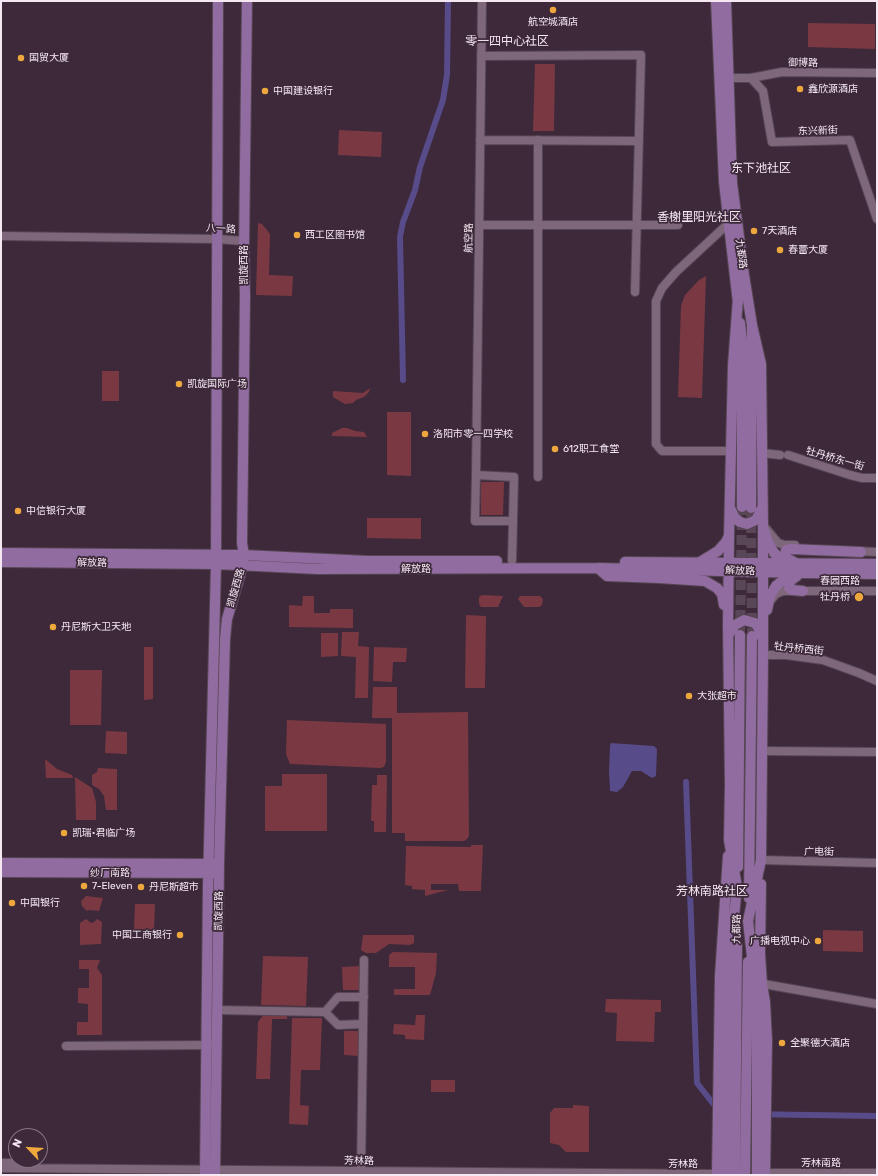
<!DOCTYPE html>
<html>
<head>
<meta charset="utf-8">
<style>
	body { margin:0 }
	#map { position:relative; width:878px; height:1176px; overflow:hidden; background:#3d293a; font-family:Rubik,sans-serif }
	canvas { display:block }
	.frame { position:absolute; inset:0; border:2px solid #f6e8f3; pointer-events:none }
	.north { position:absolute; left:8px; top:1128px; width:40px; height:40px; box-sizing:border-box; background:#3d293a; border:1px solid #877584; border-radius:50%; rotate:295deg; font-size:11px; font-weight:700; line-height:16px; text-align:center; color:#f6e8f3 }
	.north::after { content:''; display:block; margin:auto; width:14px; height:18px; background:#eea73c; clip-path:polygon(50% 0,100% 100%,50% 72%,0 100%) }
</style>
</head>
<body>
<div id="map">
<canvas width="878" height="1176"></canvas>
<div class="frame"></div>
<div class="north">N</div>
</div>
<script>
const ctx = document.querySelector('canvas').getContext('2d');
ctx.lineJoin = 'round';
function paint(path, color) { ctx.fillStyle = color; ctx.fill(path, 'evenodd'); }
const poly = rows => new Path2D(rows.map(r => 'M' + r).join(''));
function stroke(path, color, width, dash) { ctx.strokeStyle = color; ctx.lineWidth = width; ctx.lineCap = dash ? 'butt' : 'round'; ctx.setLineDash(dash || []); ctx.stroke(path); }
function label(font, color, halo, rows, align = 'center') {
  ctx.font = font + ' Rubik,"Noto Sans SC",sans-serif'; ctx.lineWidth = 3.5; ctx.setLineDash([]); ctx.textBaseline = 'middle'; ctx.strokeStyle = halo; ctx.fillStyle = color; for (const [text, x, y, turn = 0] of rows) {
    ctx.save(); ctx.translate(x, y); ctx.rotate((+turn || 0) * Math.PI / 180); ctx.textAlign = isNaN(turn) ? turn : align; if (halo) ctx.strokeText(text, 0, 0); ctx.fillText(text, 0, 0); ctx.restore();
  }
}
paint(poly([
	[808,23,875,24,875,49,808,47],
	[535,64,555,64,554,131,533,131],
	[339,130,382,132,381,157,338,155],
	[258,223,262,224,270,234,269,275,293,276,292,296,256,295],
	[706,276,702,398,678,397,681,306,685,295,699,280],
	[102,371,119,371,119,401,102,401],
	[370,388,369,392,364,397,356,400,353,403,345,404,333,397,333,391,363,393],
	[387,412,411,412,411,476,387,475],
	[342,428,347,428,355,431,364,432,367,437,332,436,332,433],
	[481,482,504,482,503,515,481,515],
	[367,518,421,518,421,539,367,538],
	[482,595,503,596,498,607,481,607,479,604,479,597],
	[303,596,314,596,314,613,330,613,330,609,353,609,353,628,289,627,289,605,302,606],
	[520,596,540,596,543,599,542,605,539,607,524,607,518,599],
	[466,615,486,616,485,688,465,688],
	[342,632,359,632,358,646,369,647,368,698,355,698,356,657,341,656],
	[321,633,338,633,338,656,321,657],
	[144,647,153,647,153,699,144,700],
	[374,647,407,648,406,662,393,662,392,682,373,681],
	[70,670,102,670,101,725,70,725],
	[373,687,397,687,397,713,468,712,469,836,467,839,464,841,405,841,405,833,392,833,392,718,372,718],
	[287,720,386,724,386,762,384,767,380,768,290,764,286,754],
	[106,731,127,732,127,754,105,753],
	[45,759,57,769,72,775,73,778,46,778],
	[98,768,117,769,117,810,106,810,104,796,99,789,92,785,92,775,97,772],
	[282,774,327,774,327,831,265,831,265,786,282,786],
	[377,775,387,775,386,832,374,832,374,821,371,821,372,785,377,785],
	[75,777,92,788,96,802,96,820,76,820],
	[471,845,483,845,481,891,459,891,458,884,431,884,431,890,448,890,425,896,425,890,412,889,412,886,405,885,406,846,471,847],
	[86,896,103,898,99,911,89,910,87,911,82,906,81,901],
	[135,904,155,904,154,931,134,930],
	[86,919,91,923,94,922,97,919,102,922,101,944,80,945,80,923],
	[823,930,863,931,863,952,823,951],
	[363,935,414,935,414,943,410,945,389,944,376,953,366,953,361,950],
	[393,952,437,953,436,973,430,995,394,995,394,989,415,989,415,967,389,967,389,955],
	[263,956,308,957,306,1006,261,1005],
	[79,960,100,960,97,968,102,975,102,1035,77,1035,77,1022,88,1022,88,1004,78,1003,78,988,89,988,89,969,79,969],
	[360,966,360,990,343,990,342,967],
	[606,999,661,1000,661,1012,655,1012,654,1042,616,1041,617,1013,605,1012],
	[264,1014,287,1015,287,1019,272,1019,270,1079,256,1079,258,1022],
	[416,1015,425,1015,424,1040,405,1039,405,1035,393,1034,394,1024,415,1025],
	[292,1018,322,1018,320,1070,301,1070,300,1105,309,1106,308,1125,289,1124],
	[344,1031,359,1031,359,1056,344,1055],
	[431,1080,455,1080,455,1092,431,1092],
	[573,1105,589,1106,589,1152,566,1152,559,1145,550,1143,550,1113,554,1108,573,1108]
]), '#7a3942');
paint(poly([
	[611,743,654,746,657,749,656,776,652,778,641,771,632,771,623,787,617,792,610,791,609,771,610,746]
]), '#584b89');
stroke(poly([
	[403,380,400,237,403,222,415,190,420,167,443,100,447,75,448,1],
	[686,782,697,1083,715,1106,719,1107],
	[743,1114,877,1116]
]), '#584b89', 6);
stroke(poly([
	[751,508,752,636],
	[740,635,742,507]
]), '#594656', 10, [10, 5]);
const minor = poly([
	[481,56,641,55,635,292],
	[728,78,751,78,782,72,877,73],
	[751,78,763,91,772,142,850,140,877,219],
	[480,140,639,141],
	[730,222,676,272,662,288,656,301,656,444,662,451,731,451],
	[479,225,678,225],
	[1,236,217,239,244,241],
	[762,453,780,455],
	[788,455,850,475,862,478,877,478],
	[476,475,482,1],
	[538,477,538,140],
	[764,526,778,543,785,545,795,545],
	[856,551,877,552],
	[512,561,513,521,514,477,476,475,475,521,513,521],
	[771,600,776,594,783,591,877,591],
	[763,655,786,655,823,660,859,673,877,681],
	[762,751,877,752],
	[761,860,877,863],
	[758,983,877,1004],
	[217,1010,325,1012,338,1025,363,1024],
	[325,1012,338,997,364,997],
	[66,1046,212,1045],
	[1,1163,28,1163],
	[1,1168,717,1174],
	[361,1171,364,960],
	[765,1173,877,1173]
]);
const major = poly([
	[716,1,724,182,738,303],
	[726,1,732,183,744,275,752,325,751,508],
	[740,323,742,340,742,507],
	[752,325,761,364,763,525,763,655,761,860,748,921,755,983,757,1020,757,1175],
	[730,508,735,518,740,522,747,524,756,520,762,508],
	[765,532,767,540,774,553,783,560,790,562],
	[1,553,244,555,368,561,497,561],
	[1,562,216,564,317,569,598,568,803,573,877,574],
	[625,562,877,564],
	[700,562,718,551,726,542,729,536],
	[796,563,788,559,785,556,786,550,790,549,861,552],
	[598,568,607,576,659,578,705,581,717,588,722,594,724,605],
	[797,576,790,581,789,588,792,590,803,591],
	[767,610,770,596,776,586,786,578,797,575],
	[729,634,735,625,744,620,755,623,758,627,761,636],
	[1,863,215,864],
	[738,867,740,635],
	[1,872,215,873],
	[761,884,760,954,762,984,765,1002,767,1041,765,1175],
	[749,898,752,636],
	[205,1175,208,886,216,564,218,1],
	[215,1175,219,864,225,639,227,619,240,575,244,555,242,543,245,296,244,248,247,1],
	[717,1175,720,976,728,856],
	[727,1175,727,983,737,887,729,840,730,784,728,625,729,536,733,365,738,298],
	[735,1175,737,945],
	[745,1175,748,962]
]);
stroke(minor, '#564553', 10);
stroke(major, '#564553', 12);
stroke(minor, '#7e677a', 8);
stroke(major, '#916ca0', 10);
for (const [x, y, r, color] of [
	[553,10,4,"#eea73c"],
	[21,58,4,"#eea73c"],
	[800,89,4,"#eea73c"],
	[265,91,4,"#eea73c"],
	[754,231,4,"#eea73c"],
	[297,235,4,"#eea73c"],
	[780,250,4,"#eea73c"],
	[179,384,4,"#eea73c"],
	[425,434,4,"#eea73c"],
	[555,449,4,"#eea73c"],
	[18,511,4,"#eea73c"],
	[859,597,5,"#eea73c"],
	[53,627,4,"#eea73c"],
	[689,696,4,"#eea73c"],
	[64,833,4,"#eea73c"],
	[84,886,4,"#eea73c"],
	[141,887,4,"#eea73c"],
	[12,903,4,"#eea73c"],
	[180,935,4,"#eea73c"],
	[818,941,4,"#eea73c"],
	[782,1043,4,"#eea73c"]
]) { const dot = new Path2D(); dot.arc(x, y, r, 0, 2 * Math.PI); ctx.fillStyle = color; ctx.fill(dot); stroke(dot, '#3d293a', 1.5); }
label('10px', '#f6e8f3', '#3d293a', [
	["航空城酒店",553,22,"center"],
	["国贸大厦",29,58],
	["鑫欣源酒店",808,89],
	["中国建设银行",273,91],
	["7天酒店",762,231],
	["西工区图书馆",305,235],
	["春蕾大厦",788,250],
	["凯旋国际广场",187,384],
	["洛阳市零一四学校",433,434],
	["612职工食堂",563,449],
	["中信银行大厦",26,511],
	["牡丹桥",850,597,"right"],
	["丹尼斯大卫天地",61,627],
	["大张超市",697,696],
	["凯瑞·君临广场",72,833],
	["7-Eleven",92,886],
	["丹尼斯超市",149,887],
	["中国银行",20,903],
	["中国工商银行",172,935,"right"],
	["广播电视中心",810,941,"right"],
	["全聚德大酒店",790,1043]
], 'left');
label('10px', '#f6e8f3', '#3d293a', [
	["御博路",803,63,1],
	["东兴新街",818,131,-2],
	["八一路",221,229,3],
	["航空路",469,238,-89],
	["九都路",741,254,82],
	["凯旋西路",244,265,-90],
	["牡丹桥东一街",835,459,16],
	["解放路",92,563,1],
	["解放路",416,569],
	["解放路",740,571,2],
	["春园西路",840,581],
	["凯旋西路",236,588,-74],
	["牡丹桥西街",799,649,6],
	["广电街",819,852,1],
	["纱厂南路",110,873],
	["凯旋西路",219,911,-89],
	["九都路",737,929,-89],
	["芳林路",359,1161,1],
	["芳林南路",821,1163],
	["芳林路",683,1164]
]);
label('12px', '#f6e8f3', '#3d293a', [
	["零一四中心社区",507,42],
	["东下池社区",761,169],
	["香榭里阳光社区",699,218],
	["芳林南路社区",712,892]
]);
</script>
</body>
</html>
